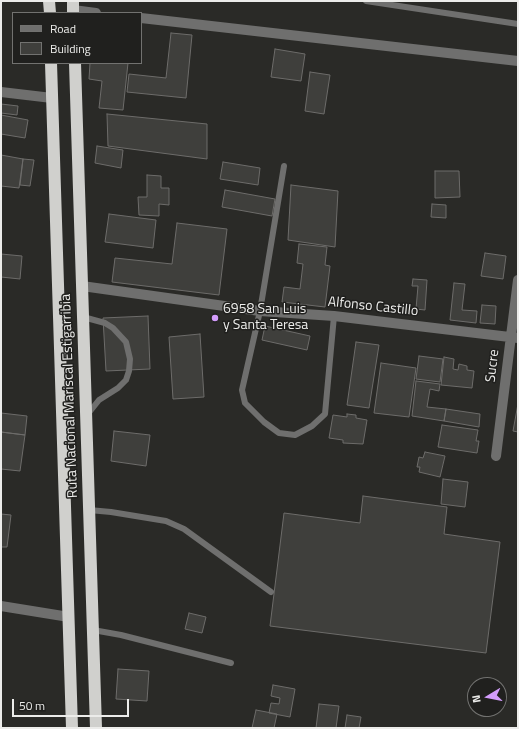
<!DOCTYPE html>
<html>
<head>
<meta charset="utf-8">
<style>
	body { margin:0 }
	#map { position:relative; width:519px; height:729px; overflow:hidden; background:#2a2a27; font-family:"Titillium Web",sans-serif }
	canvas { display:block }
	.frame { position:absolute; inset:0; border:2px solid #ececea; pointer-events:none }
	.legend { position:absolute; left:12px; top:12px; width:130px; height:52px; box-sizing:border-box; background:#20201e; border:1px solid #727270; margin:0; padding:5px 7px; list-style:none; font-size:12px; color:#ececea }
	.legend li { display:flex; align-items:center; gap:8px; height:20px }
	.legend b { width:20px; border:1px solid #727270 }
	.north { position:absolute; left:467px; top:677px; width:40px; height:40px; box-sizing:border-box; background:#20201e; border:1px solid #727270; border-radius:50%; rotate:260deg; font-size:11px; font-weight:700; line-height:16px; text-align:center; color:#ececea }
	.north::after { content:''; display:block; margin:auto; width:14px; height:18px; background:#d39cfc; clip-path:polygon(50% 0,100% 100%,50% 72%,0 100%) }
	.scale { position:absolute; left:12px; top:699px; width:117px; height:18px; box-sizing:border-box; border:2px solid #ececea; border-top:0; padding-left:5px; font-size:12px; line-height:14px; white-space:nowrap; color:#ececea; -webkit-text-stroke:3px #20201e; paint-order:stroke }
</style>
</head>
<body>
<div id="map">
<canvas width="519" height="729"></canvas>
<div class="frame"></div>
<ul class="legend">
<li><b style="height:5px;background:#6f6f6e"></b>Road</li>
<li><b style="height:11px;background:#3f3f3c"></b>Building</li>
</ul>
<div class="north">N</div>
<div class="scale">50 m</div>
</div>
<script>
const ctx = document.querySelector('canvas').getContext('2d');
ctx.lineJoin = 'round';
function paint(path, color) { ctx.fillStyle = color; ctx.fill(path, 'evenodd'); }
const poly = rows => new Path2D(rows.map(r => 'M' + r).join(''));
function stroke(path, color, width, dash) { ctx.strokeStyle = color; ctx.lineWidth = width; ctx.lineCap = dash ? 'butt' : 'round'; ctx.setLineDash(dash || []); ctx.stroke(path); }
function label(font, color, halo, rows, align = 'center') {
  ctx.font = font + ' "Titillium Web",sans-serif'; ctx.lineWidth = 3; ctx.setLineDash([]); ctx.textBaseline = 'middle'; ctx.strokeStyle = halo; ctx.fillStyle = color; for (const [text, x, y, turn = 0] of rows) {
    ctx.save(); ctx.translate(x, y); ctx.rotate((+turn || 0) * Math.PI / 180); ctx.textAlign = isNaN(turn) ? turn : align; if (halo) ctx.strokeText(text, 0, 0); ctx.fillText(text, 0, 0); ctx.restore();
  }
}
const building = poly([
	[171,33,192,35,186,98,127,92,129,74,166,78,171,33],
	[275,49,305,54,301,81,271,77,275,49],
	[90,63,128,63,123,110,99,108,102,81,89,79,90,63],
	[310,72,330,75,324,114,305,111,310,72],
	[1,104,18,106,17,115,1,113,1,104],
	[107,114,207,124,207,159,108,146,107,114],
	[1,115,28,120,25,138,1,134,1,115],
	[97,146,123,150,121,168,95,163,97,146],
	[1,155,23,159,19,188,1,186,1,155],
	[23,159,34,160,30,186,20,185,23,159],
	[223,162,260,168,258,185,220,179,223,162],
	[435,171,459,171,460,197,435,198,435,171],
	[147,175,161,176,161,188,169,188,169,205,159,204,159,216,139,215,138,197,147,197,147,175],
	[291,185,338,191,335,247,288,240,291,185],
	[225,190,275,199,272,216,222,207,225,190],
	[432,204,446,205,446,218,431,217,432,204],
	[109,214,156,220,153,248,105,242,109,214],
	[177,223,227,229,219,295,112,282,115,258,172,264,177,223],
	[299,244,327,247,325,265,330,266,325,307,282,302,284,287,300,289,303,264,297,263,299,244],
	[485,253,506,256,503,279,481,276,485,253],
	[1,254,22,256,20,279,1,277,1,254],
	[413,279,427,280,425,310,416,309,418,286,412,286,413,279],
	[454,283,465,284,462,310,477,311,476,323,450,320,454,283],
	[482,305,496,306,495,324,480,323,482,305],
	[148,316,150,369,106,371,103,318,148,316],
	[265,326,310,336,307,350,262,340,265,326],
	[200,334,204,397,173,399,169,337,200,334],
	[356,342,379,345,369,408,347,405,356,342],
	[419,356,443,359,440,382,416,379,419,356],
	[444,357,454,359,453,369,458,370,459,364,467,366,467,370,474,371,472,388,441,385,444,357],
	[381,363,416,368,409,417,374,413,381,363],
	[416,381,440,384,439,391,430,389,427,407,446,409,444,421,412,416,416,381],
	[518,404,518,432,513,431,518,404],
	[446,409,480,414,479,427,444,421,446,409],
	[1,413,27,416,25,435,1,432,1,413],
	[347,414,356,415,356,418,367,420,363,444,343,443,343,440,329,438,333,415,347,417,347,414],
	[442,425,478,430,476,441,479,441,477,453,438,447,442,425],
	[114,431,150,435,146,466,111,461,114,431],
	[1,432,25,435,20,471,1,469,1,432],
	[425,452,445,456,440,477,419,472,420,467,417,467,419,457,423,458,425,452],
	[443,479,468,482,465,507,441,504,443,479],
	[363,496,447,507,444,534,500,542,486,653,270,626,284,513,360,523,363,496],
	[1,514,11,515,7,547,1,547,1,514],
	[189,613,206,617,202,633,185,629,189,613],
	[118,669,149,671,147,701,116,699,118,669],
	[273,685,295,689,290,717,269,713,271,703,279,704,280,698,271,696,273,685],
	[319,704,339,706,336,728,316,728,319,704],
	[256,710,277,714,274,728,252,728,256,710],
	[347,715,361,717,359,728,345,728,347,715]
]);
paint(building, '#3f3f3c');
stroke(building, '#6d6c6a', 1);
stroke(poly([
	[366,1,518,24],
	[284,166,260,311,242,390,245,403,264,422,279,433,295,435,312,426,325,414,334,316],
	[83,317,105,323,113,328,126,342,130,359,129,371,126,380,118,388,99,400,87,415],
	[89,510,111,512,166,521,184,529,271,592],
	[93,630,121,635,231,663]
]), '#6f6f6e', 6);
stroke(poly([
	[73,10,96,13],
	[141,18,518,61],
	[1,92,52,98],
	[82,286,260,311,334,316,518,338],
	[496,456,518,280],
	[1,606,69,617]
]), '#6f6f6e', 10);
stroke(poly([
	[49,1,50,13],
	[73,1,73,13],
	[51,63,72,728],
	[75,63,96,728]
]), '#d0d0cd', 12);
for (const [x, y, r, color] of [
	[215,318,4,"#d39cfc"]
]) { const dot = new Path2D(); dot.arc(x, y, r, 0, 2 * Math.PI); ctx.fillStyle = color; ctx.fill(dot); stroke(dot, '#20201e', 1.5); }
label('14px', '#ececea', '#20201e', [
	["Alfonso Castillo",373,307,6],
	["Sucre",493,366,-83],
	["Ruta Nacional Mariscal Estigarribia",70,396,-92]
]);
label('14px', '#ececea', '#20201e', [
	["6958 San Luis",223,310],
	["y Santa Teresa",223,326]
], 'left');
</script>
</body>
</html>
